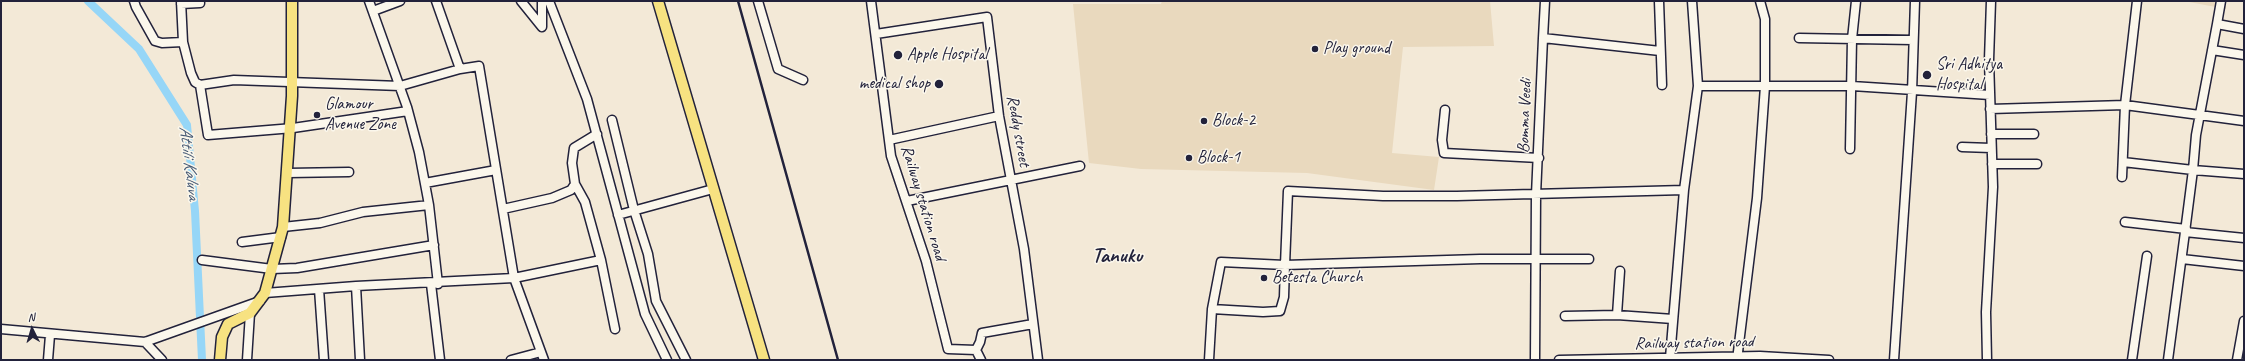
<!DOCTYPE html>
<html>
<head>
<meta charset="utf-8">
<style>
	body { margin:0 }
	#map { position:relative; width:2245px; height:361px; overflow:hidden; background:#f3e9d7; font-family:Caveat,sans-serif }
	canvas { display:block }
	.frame { position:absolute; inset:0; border:2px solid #22223b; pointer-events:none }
	.north { position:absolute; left:12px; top:309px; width:40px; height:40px; -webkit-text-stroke:3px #fbf7ec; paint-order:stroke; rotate:355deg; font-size:11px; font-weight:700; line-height:16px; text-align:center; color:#22223b }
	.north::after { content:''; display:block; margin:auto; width:14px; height:18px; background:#22223b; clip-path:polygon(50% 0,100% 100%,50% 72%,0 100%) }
</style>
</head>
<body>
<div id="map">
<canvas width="2245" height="361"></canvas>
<div class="frame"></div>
<div class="north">N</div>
</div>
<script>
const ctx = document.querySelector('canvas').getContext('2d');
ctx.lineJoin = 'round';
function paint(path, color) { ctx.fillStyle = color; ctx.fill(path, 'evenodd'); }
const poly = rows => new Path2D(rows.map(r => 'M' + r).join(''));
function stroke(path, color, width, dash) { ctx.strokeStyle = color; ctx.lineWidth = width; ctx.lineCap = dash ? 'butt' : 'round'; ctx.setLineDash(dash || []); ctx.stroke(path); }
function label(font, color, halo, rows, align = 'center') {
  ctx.font = font + ' Caveat,sans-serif'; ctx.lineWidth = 3; ctx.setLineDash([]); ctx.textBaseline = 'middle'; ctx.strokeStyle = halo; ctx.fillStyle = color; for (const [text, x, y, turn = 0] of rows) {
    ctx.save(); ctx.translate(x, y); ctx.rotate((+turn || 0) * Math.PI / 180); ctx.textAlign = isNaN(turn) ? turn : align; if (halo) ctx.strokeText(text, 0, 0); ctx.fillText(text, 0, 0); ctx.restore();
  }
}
paint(poly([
	[1162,1,1490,1,1494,46,1403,47,1392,153,1439,157,1434,190,1307,173,1141,169,1089,163,1073,4,1161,4],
	[2184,1,2226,1,2226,9]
]), '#e9d9be');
stroke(poly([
	[88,1,139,49,187,125,195,211,202,360]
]), '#96d6f7', 8);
const minor = poly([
	[134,1,136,7,155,41,162,43,183,42],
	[181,1,183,42,191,73,195,82,200,85,208,135,293,128,408,111],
	[369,1,407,107,419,152,429,205,438,284],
	[521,1,542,27,542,1],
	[549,1,587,99,645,314,667,360],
	[758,1,778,69,803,80],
	[871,1,891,156,926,261,948,349,976,350,981,360],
	[1545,1,1543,38,1660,51],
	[1659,1,1662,85],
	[1692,1,1698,86,1852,86,1990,95],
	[2137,1,2125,105,2244,121],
	[181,4,200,3],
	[373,11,400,1],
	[2217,24,2221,1],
	[2244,29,2217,24,2196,135,2193,170,2244,174],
	[876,34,987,17,999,116,1024,249,1038,360],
	[1799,38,1913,40],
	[2212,50,2244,55],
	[200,85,234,80,400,86,460,69,436,1],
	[1990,109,2125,105,2122,177],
	[1445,110,1442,140,1444,153,1539,158],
	[612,120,634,210,648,254,656,301,686,360],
	[597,134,574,148,572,163,575,184,585,202,601,260],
	[1991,134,2034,134],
	[889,140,999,116],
	[1962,147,1991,148],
	[1850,149,1852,39,1856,1],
	[2123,162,2193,170,2185,232,2244,238],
	[1992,164,2037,164],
	[288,173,349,172],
	[425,183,496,170],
	[907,201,1080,166],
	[503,209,552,198,571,190,575,184],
	[618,215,713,189],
	[2125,222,2186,229],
	[283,227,320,223,363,212,429,205],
	[242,242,281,237],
	[2182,259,2244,266],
	[202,260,272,269,297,268,434,245],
	[431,284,440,360],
	[356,286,360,360],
	[319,289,324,360],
	[265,293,356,286,514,278,479,66,460,69],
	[1212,309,1263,312,1280,311,1284,297,1285,265,1480,259,1589,259],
	[1617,315,1620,271],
	[1565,316,1617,315,1673,319],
	[1,329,145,342,260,301],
	[145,342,162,360],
	[976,350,980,342,982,333,1033,324],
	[1670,358,1684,190],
	[48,360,50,335],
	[247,360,250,313],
	[511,360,541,352],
	[544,360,514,278,601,260,615,329],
	[1209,360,1212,309,1221,262,1285,265,1288,191,1383,196,1457,196,1684,190,1698,86],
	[1535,360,1536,195,1543,38],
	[1559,360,1760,356,1829,360],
	[1737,360,1757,198,1765,86,1765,19,1760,1],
	[1894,360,1912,92,1915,1],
	[1987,360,1986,312,1993,187,1989,60,1991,1],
	[2132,360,2147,256],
	[2168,360,2185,232],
	[2237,360,2244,321]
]);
const major = poly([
	[658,1,764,360],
	[220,360,222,337,228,324,250,313,265,293,283,227,292,96,292,1]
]);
stroke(minor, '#22223b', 11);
stroke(major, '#22223b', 13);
stroke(minor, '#fbf7ec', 8);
stroke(major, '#f7e281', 10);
stroke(poly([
	[738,1,838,360]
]), '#22223b', 2.5);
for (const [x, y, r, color] of [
	[1315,49,4,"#22223b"],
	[898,55,5,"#22223b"],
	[1927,75,5,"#22223b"],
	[939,84,5,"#22223b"],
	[317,115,4,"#22223b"],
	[1204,121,4,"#22223b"],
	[1189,158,4,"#22223b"],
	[1264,278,4,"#22223b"]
]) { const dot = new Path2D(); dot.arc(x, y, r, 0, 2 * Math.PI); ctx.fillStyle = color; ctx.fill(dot); stroke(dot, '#fbf7ec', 1.5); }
label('17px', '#22223b', '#fbf7ec', [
	["Play ground",1323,49],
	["Apple Hospital",907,55],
	["Sri Adhitya",1936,65],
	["Hospital",1936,85],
	["medical shop",930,84,"right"],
	["Glamour",325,105],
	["Avenue Zone",325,125],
	["Block-2",1212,121],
	["Block-1",1197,158],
	["Betesta Church",1272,278]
], 'left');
label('17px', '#22223b', '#fbf7ec', [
	["Bomma Veedi",1525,116,-88],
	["Reddy street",1018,131,80],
	["Railway station road",923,203,73],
	["Railway station road",1694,343,-1]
]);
label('italic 18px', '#455873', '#fbf7ec', [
	["Attili Kaluva",189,163,83]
]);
label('bold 21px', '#22223b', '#fbf7ec', [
	["Tanuku",1117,256]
]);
</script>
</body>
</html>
